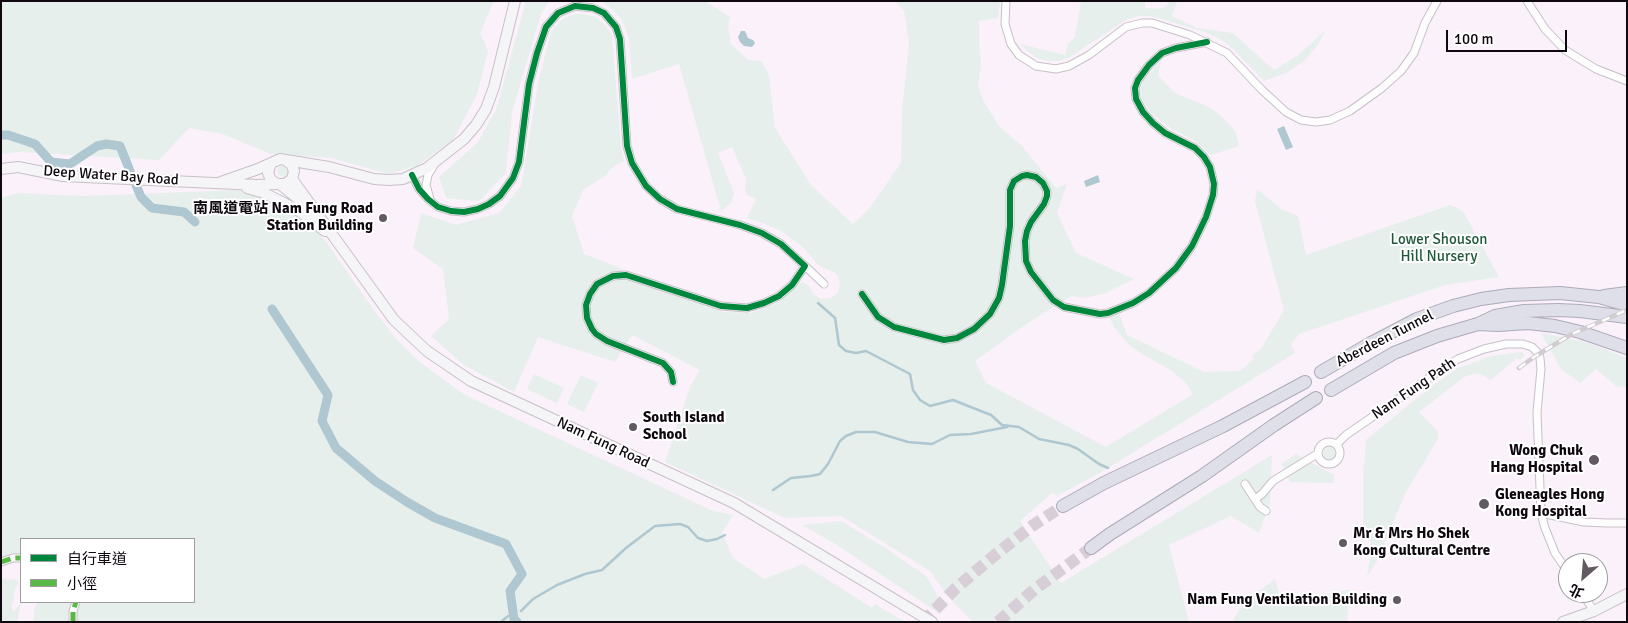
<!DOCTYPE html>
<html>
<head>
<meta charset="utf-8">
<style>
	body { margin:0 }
	#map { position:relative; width:1628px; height:623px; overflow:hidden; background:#faf1fa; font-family:Signika,"Noto Sans TC",sans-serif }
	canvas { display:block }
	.frame { position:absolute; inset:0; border:2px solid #0f090f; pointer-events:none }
	.legend { position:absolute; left:20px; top:538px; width:175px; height:65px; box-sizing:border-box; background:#fff; border:1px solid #9f9d9f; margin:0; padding:6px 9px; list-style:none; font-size:15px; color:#0f090f }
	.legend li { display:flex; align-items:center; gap:10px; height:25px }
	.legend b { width:25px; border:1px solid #9f9d9f }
	.north { position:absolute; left:1558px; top:553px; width:50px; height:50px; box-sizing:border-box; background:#fff; border:1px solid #9f9d9f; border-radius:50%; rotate:207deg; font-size:14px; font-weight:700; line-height:20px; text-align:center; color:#0f090f }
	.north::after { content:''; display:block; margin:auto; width:18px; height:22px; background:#615a61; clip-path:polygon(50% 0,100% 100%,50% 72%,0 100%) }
	.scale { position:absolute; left:1446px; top:30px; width:121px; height:22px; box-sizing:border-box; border:2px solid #0f090f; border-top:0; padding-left:6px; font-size:15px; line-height:18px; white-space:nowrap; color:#0f090f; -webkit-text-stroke:4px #fff; paint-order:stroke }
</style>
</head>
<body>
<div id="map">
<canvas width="1628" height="623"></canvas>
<div class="frame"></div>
<ul class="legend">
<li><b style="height:6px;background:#00873e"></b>自行車道</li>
<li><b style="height:6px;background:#58b947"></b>小徑</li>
</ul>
<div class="north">北</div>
<div class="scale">100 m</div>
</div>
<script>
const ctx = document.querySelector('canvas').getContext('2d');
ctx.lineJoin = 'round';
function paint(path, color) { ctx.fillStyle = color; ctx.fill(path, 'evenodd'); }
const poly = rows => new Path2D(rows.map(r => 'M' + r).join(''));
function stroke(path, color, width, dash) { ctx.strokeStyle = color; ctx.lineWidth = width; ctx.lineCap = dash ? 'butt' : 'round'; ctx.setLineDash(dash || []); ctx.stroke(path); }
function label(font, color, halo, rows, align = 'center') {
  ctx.font = font + ' Signika,"Noto Sans TC",sans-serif'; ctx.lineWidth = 4; ctx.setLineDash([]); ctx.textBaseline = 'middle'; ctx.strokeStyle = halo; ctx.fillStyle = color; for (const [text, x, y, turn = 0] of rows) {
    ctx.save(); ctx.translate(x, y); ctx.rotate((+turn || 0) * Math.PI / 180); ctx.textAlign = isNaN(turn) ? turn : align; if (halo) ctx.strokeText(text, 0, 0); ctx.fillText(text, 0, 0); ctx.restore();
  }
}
paint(poly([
	[1,1,494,1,480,33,488,51,477,94,453,140,417,166,389,174,331,158,271,154,223,134,189,128,159,160,18,152,1,154],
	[526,1,549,1,541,14,512,112,506,173,479,201,446,198,439,177,478,142,496,110],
	[601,1,705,1,730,17,728,26,731,44,748,60,761,61,769,75,775,128,811,185,853,224,869,209,901,163,902,113,909,43,904,11,895,1,1000,1,998,18,979,21,979,45,981,62,978,86,983,100,999,126,1022,146,1056,188,1067,184,1057,213,1076,253,1134,279,1103,294,1084,298,1071,296,1025,325,975,361,986,383,1106,447,1193,394,1185,382,1172,371,1142,354,1129,345,1115,328,1109,317,1119,313,1127,335,1204,372,1240,371,1254,359,1252,356,1261,349,1284,310,1255,201,1257,189,1281,209,1298,216,1306,255,1450,205,1463,211,1499,277,1445,285,1299,334,1291,345,1295,353,1098,474,1057,496,1052,493,1020,521,1061,583,1272,455,1270,504,1259,533,1231,516,1169,545,1189,622,973,622,950,599,930,571,841,516,785,518,665,462,690,387,700,370,632,335,615,362,538,337,514,392,464,365,431,336,449,319,443,269,413,248,421,213,456,225,499,213,521,186,539,79,550,36,552,30,560,21,571,15,578,14,584,14,596,17,605,25,612,35,621,148,624,161,613,167,605,176,583,190,572,216,584,254,618,267,637,278,723,312,751,313,775,304,793,288,803,282,809,286,814,295,822,299,831,298,838,292,840,284,838,276,835,273,819,266,804,248,781,231,763,223,747,218,756,199,747,195,745,189,746,179,732,147,718,153,734,193,731,203,721,211,679,64,632,79,629,38,622,20,612,9],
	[1081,1,1145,1,1145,8,1156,9,1166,7,1169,2,1167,1,1177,1,1172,16,1197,28,1233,33,1274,70,1297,56,1326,30,1317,46,1304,61,1288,72,1264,81,1231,47,1220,39,1205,32,1150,16,1138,16,1126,20,1068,58,1058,61,1048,61,1037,58,1024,48,1020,44,1065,55,1068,44,1075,37],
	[1161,61,1158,76,1175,93,1211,108,1221,116,1235,131,1239,146,1211,155,1195,141,1172,129,1150,112,1141,98,1140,86,1144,79],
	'277.5 171a5.5 5.5 0 1 1 11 0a5.5 5.5 0 1 1-11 0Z',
	[241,190,288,209,302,223,306,221,315,230,327,243,376,313,398,341,421,363,465,395,713,511,733,515,722,533,733,558,764,579,803,564,872,608,875,604,905,622,33,622,35,607,38,602,194,602,194,539,21,539,21,556,1,560,1,198,18,193,82,196],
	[1541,333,1586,342,1627,358,1627,387,1616,386,1596,369,1580,383,1561,369],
	[1522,352,1525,355,1520,360,1517,358,1491,380,1481,374,1474,374,1464,377,1419,412,1438,432,1438,439,1406,492,1390,529,1380,556,1367,577,1372,546,1363,524,1363,478,1366,440,1428,389,1458,368,1491,356],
	[534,374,564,388,557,403,527,389],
	[581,375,598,383,584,412,567,404],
	'1323 453a7 7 0 1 1 14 0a7 7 0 1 1-14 0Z',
	[1296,454,1334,475,1334,483,1290,482,1282,464],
	[841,521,884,547,926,576,937,594,940,614,834,543,802,525],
	[1,578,9,580,14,579,19,582,14,591,14,600,12,604,12,610,14,611,21,603,17,622,1,622],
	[1275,579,1282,604,1350,589,1347,622,1232,622,1245,601]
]), '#e6efeb');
paint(poly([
	[741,31,745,31,748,38,753,40,755,43,752,47,744,46,740,42,738,37],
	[1284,126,1293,147,1286,150,1277,129],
	[1098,175,1100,182,1086,187,1084,181]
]), '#aec7d0');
stroke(poly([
	[818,303,835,318,839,345,846,351,856,353,866,351,910,374,913,390,920,400,930,406,953,400,991,415,1002,425,1019,427,1039,439,1069,445,1078,449,1099,464,1108,468],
	[773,490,791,478,811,476,820,474,828,464,840,441,846,436,856,432,875,432,908,442,932,444,950,435,971,434,1007,427],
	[521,611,533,599,557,585,585,574,602,570,626,548,655,526,680,524,688,527,698,538,707,541,717,539,725,535],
	[501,622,508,616]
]), '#aec7d0', 2.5);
stroke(poly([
	[1,135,8,135,35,144,51,162,70,164,97,146,106,144,120,146,130,171],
	[136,185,141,197,152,208,184,212,195,222],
	[272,309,328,395,322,421,336,448,375,481,407,502,435,518,506,544,522,574,510,591,514,619,517,622]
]), '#aec7d0', 9);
stroke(poly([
	[923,622,955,589,995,555,1032,526,1063,506],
	[998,622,1035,589,1091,548]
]), '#d7ced7', 12, [12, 6]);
const street = poly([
	[1006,1,1005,24,1011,44,1019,55,1036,66,1056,69,1069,66,1089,55,1126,27,1142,23,1152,23,1190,35,1227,53,1262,90,1286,112,1301,120,1316,122,1330,120,1350,111,1382,88,1401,71,1414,53,1425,23,1437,1],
	[1527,1,1545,29,1565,50,1596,69,1627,81],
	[412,175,419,189,428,199,438,207,451,211,464,212,478,209,489,204,500,196,513,178,519,162,529,84,537,53,546,27,558,13,575,6,593,8,604,13,616,27,620,39,627,146,632,163,646,186,660,199,677,209,740,225,762,233,781,244,805,266,792,285,779,296,764,303,747,308,721,306,626,275,613,276,597,284,590,294,586,305,587,318,592,329,596,334,607,341,663,363,671,372,673,382],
	[430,199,426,185,428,175,434,165],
	[805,266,824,284],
	[862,294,878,317,894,327,944,340,957,338,974,329,990,314,999,298,1002,285,1010,226,1010,190,1014,181,1022,176,1027,175,1036,177,1043,183,1047,191,1047,196,1044,204,1031,222,1027,231,1025,241,1026,261,1031,272,1053,300,1064,307,1100,314,1108,313,1133,303,1149,293,1176,268,1192,246,1206,217,1213,195,1214,184,1210,167,1204,157,1195,148,1165,133,1153,123,1143,112,1136,99,1135,88,1138,80,1149,65,1162,53,1176,48,1207,42],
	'1318 453a11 11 0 1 1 22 0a11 11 0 1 1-22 0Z',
	[1337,444,1346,435,1442,369,1458,359,1484,349,1506,344,1523,344,1532,347,1538,353,1540,358,1541,369,1537,412,1541,513,1545,528,1555,553,1568,572],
	[1245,484,1260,507,1266,511],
	[1255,499,1262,494,1273,481,1317,454],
	[1541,513,1584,522,1606,523,1627,523],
	[1,562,13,558,21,558],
	[1582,593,1594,611],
	[73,622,73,611,76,602]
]);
const secondary = poly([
	[271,163,268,173,271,180,277,184,285,184,292,179,294,171,291,164,285,160],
	[1,169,18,167,63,176,257,185,277,184],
	[292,179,394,320,427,351,471,381,734,503,932,622],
	[221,182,258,169,280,159,329,167,374,179,389,180,403,179,427,168,464,139,476,125,486,109,494,87,515,1],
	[281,185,311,209],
	[247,188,264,193,282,202,299,211,325,231],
	[1563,622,1594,611,1627,594]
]);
const highway = poly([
	[1604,296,1627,293],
	[1478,324,1498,325,1528,323,1555,326,1580,332,1627,348],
	[1321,372,1371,343,1417,319,1453,306,1481,299,1509,295,1560,293,1599,297,1627,305],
	[1331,390,1394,353,1437,336,1478,324,1495,316,1524,311,1558,310,1580,311,1627,317],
	[1063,506,1104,483,1223,426,1305,382],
	[1091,548,1110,534,1202,476,1274,425,1316,398]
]);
stroke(street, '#c8c0c7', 9);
stroke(secondary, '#c8c0c7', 12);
stroke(highway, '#adabb8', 14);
stroke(street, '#fefdfe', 7);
stroke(secondary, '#f5f4f7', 10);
stroke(highway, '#dedfe9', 12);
const rail = poly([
	[1519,368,1534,357,1572,334,1627,310]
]);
stroke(rail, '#d0ccd0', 4.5);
stroke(rail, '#fff', 2.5, [8]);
stroke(poly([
	[1,562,13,558,21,558],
	[73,622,73,611,76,602]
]), '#58b947', 5, [10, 5]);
stroke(poly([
	[412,175,419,189,428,199,438,207,451,211,464,212,478,209,489,204,500,196,513,178,519,162,529,84,537,53,546,27,558,13,575,6,593,8,604,13,616,27,620,39,627,146,632,163,646,186,660,199,677,209,740,225,762,233,781,244,805,266,792,285,779,296,764,303,747,308,721,306,626,275,613,276,597,284,590,294,586,305,587,318,592,329,596,334,607,341,663,363,671,372,673,382],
	[862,294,878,317,894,327,944,340,957,338,974,329,990,314,999,298,1002,285,1010,226,1010,190,1014,181,1022,176,1027,175,1036,177,1043,183,1047,191,1047,196,1044,204,1031,222,1027,231,1025,241,1026,261,1031,272,1053,300,1064,307,1100,314,1108,313,1133,303,1149,293,1176,268,1192,246,1206,217,1213,195,1214,184,1210,167,1204,157,1195,148,1165,133,1153,123,1143,112,1136,99,1135,88,1138,80,1149,65,1162,53,1176,48,1207,42]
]), '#00873e', 6);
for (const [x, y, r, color] of [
	[383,218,5,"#615a61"],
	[633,427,5,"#615a61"],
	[1594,460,6,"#615a61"],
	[1484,504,6,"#615a61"],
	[1343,543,5,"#615a61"],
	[1397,600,5,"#615a61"]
]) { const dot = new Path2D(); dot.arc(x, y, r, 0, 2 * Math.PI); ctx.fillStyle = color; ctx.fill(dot); stroke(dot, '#fff', 2); }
label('15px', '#0f090f', '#fff', [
	["Deep Water Bay Road",111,176,4],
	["Aberdeen Tunnel",1385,339,-27],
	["Nam Fung Path",1414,389,-34],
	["Nam Fung Road",603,443,25]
]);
label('bold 15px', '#0f090f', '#fff', [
	["南風道電站 Nam Fung Road",373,209],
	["Station Building",373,226],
	["South Island",643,418,"left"],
	["School",643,435,"left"],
	["Wong Chuk",1583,451],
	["Hang Hospital",1583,468],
	["Gleneagles Hong",1495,495,"left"],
	["Kong Hospital",1495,512,"left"],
	["Mr & Mrs Ho Shek",1353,534,"left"],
	["Kong Cultural Centre",1353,551,"left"],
	["Nam Fung Ventilation Building",1387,600]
], 'right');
label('15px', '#20583c', '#fff', [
	["Lower Shouson",1439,240],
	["Hill Nursery",1439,257]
]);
</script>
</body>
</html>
